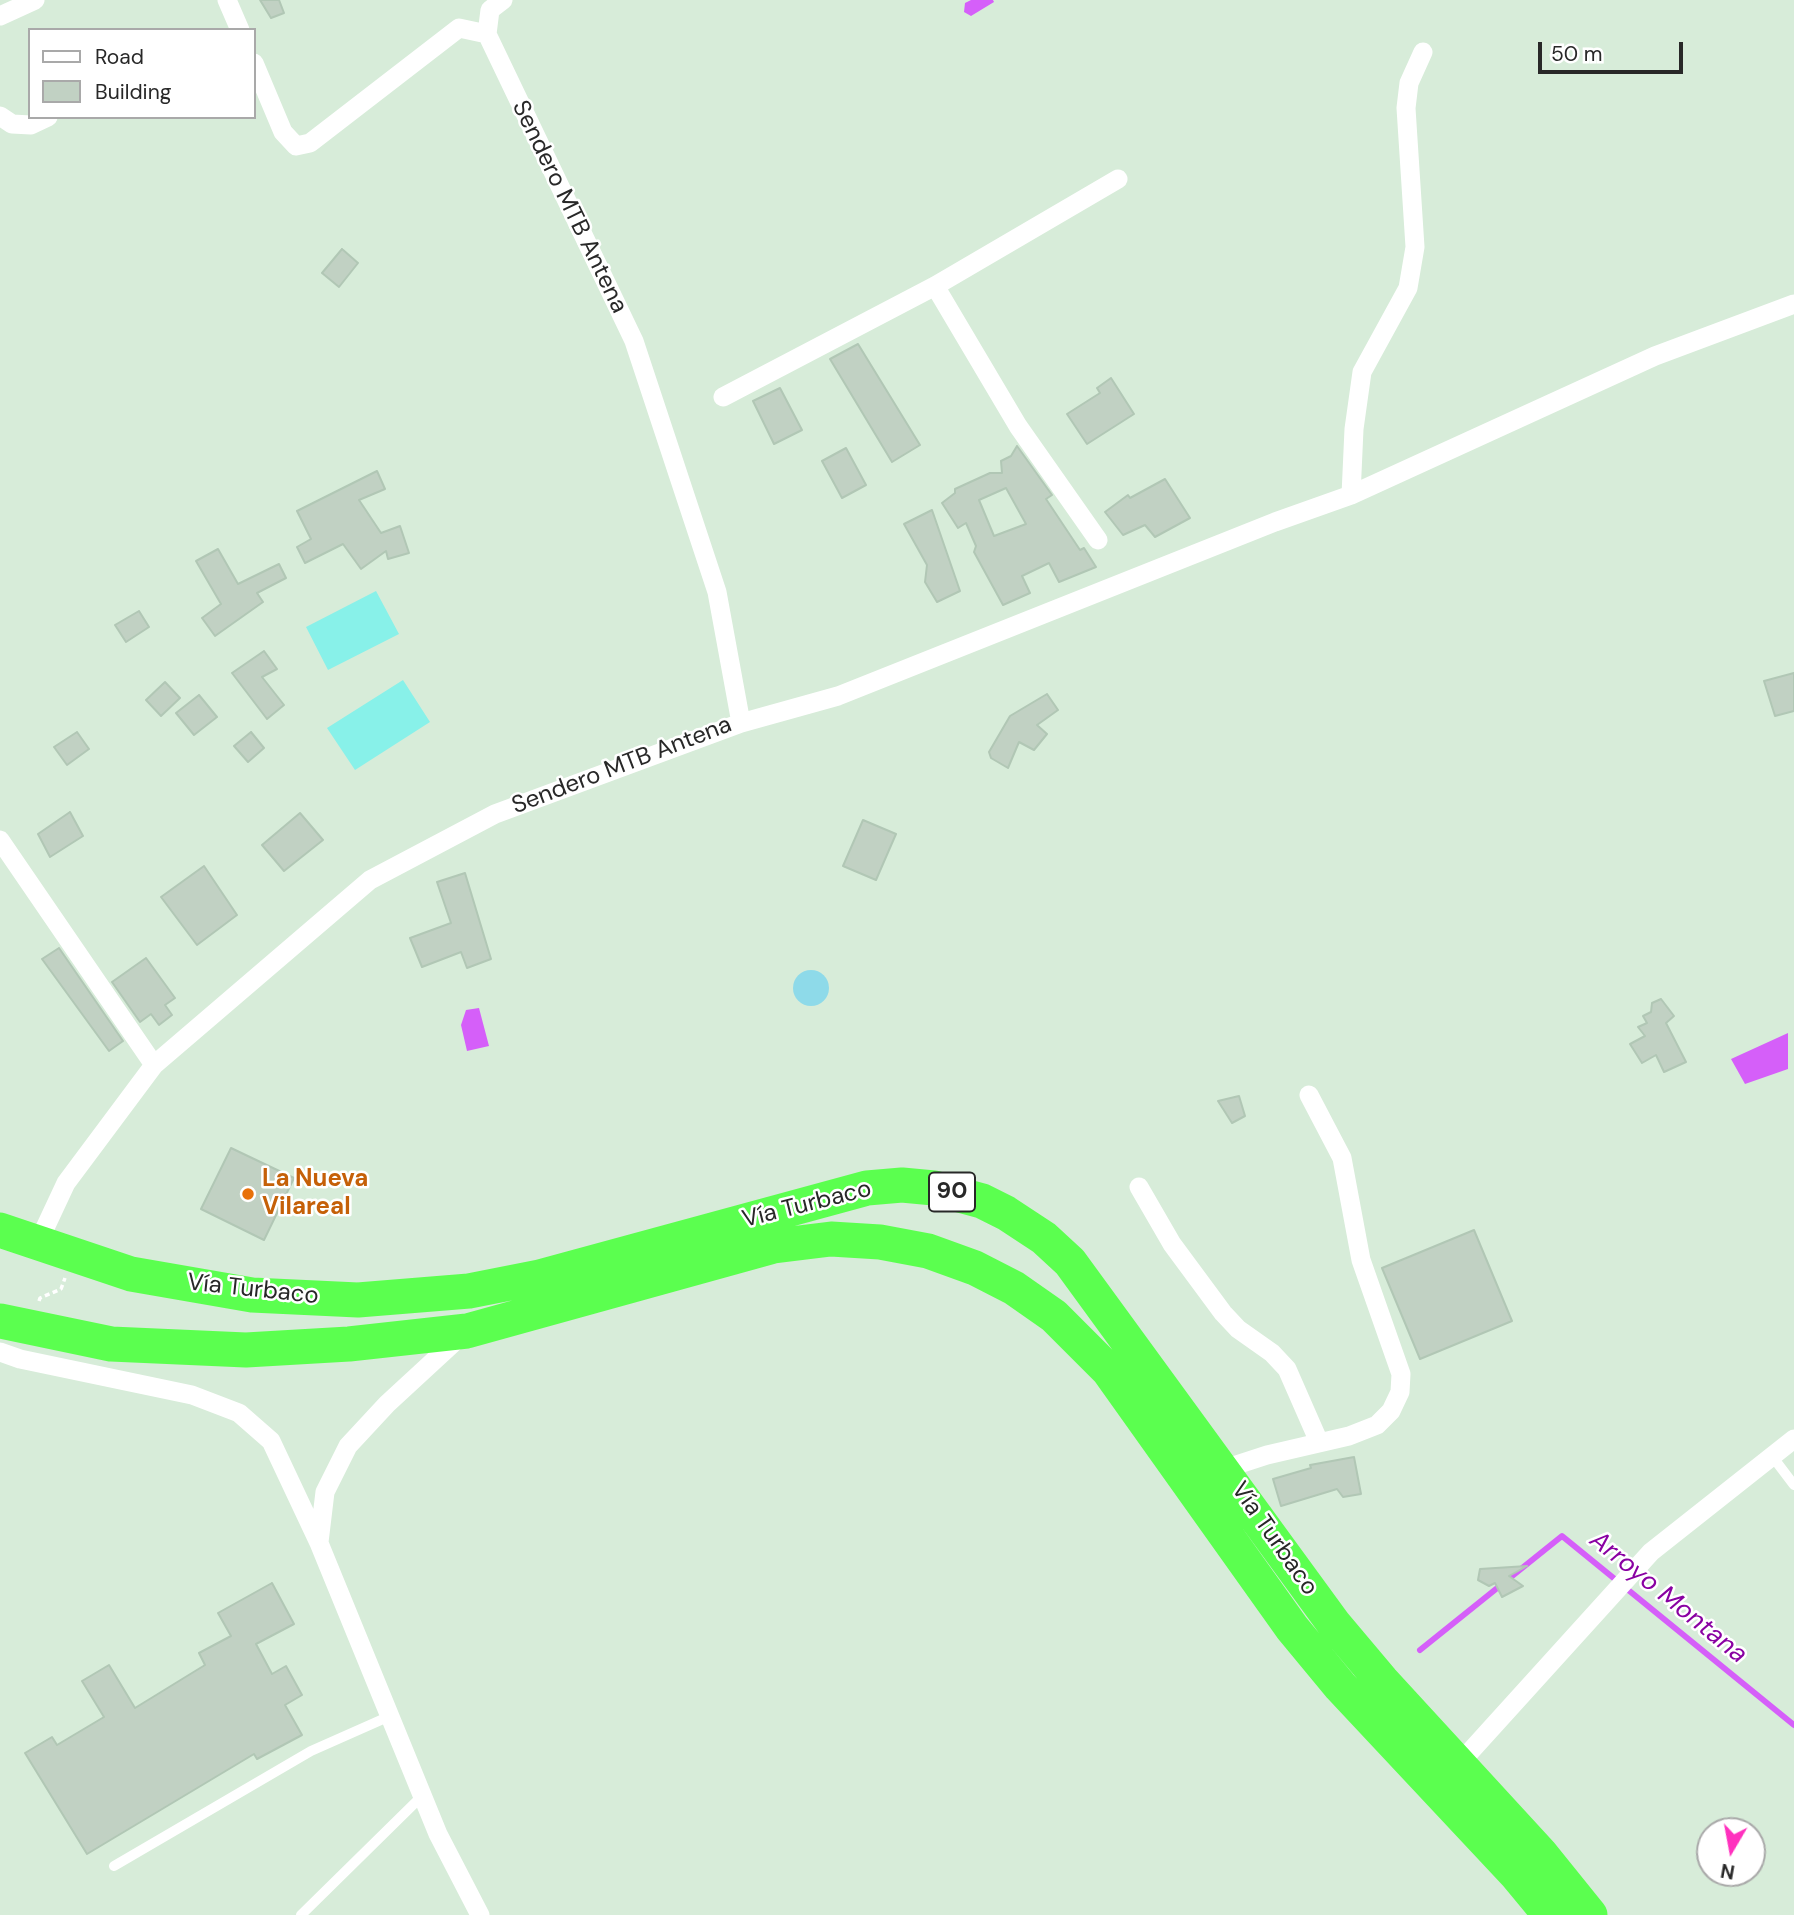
<!DOCTYPE html>
<html>
<head>
<meta charset="utf-8">
<style>
	body { margin:0 }
	#map { position:relative; width:1794px; height:1915px; overflow:hidden; background:#d7ecd9; font-family:"DM Sans",sans-serif }
	canvas { display:block }
	.legend { position:absolute; left:28px; top:28px; width:228px; height:91px; box-sizing:border-box; background:#fff; border:2px solid #a9a9a9; margin:0; padding:9px 12px; list-style:none; font-size:21px; color:#282828 }
	.legend li { display:flex; align-items:center; gap:14px; height:35px }
	.legend b { width:35px; border:2px solid #a9a9a9 }
	.north { position:absolute; left:1696px; top:1817px; width:70px; height:70px; box-sizing:border-box; background:#fff; border:2px solid #a9a9a9; border-radius:50%; rotate:190deg; font-size:19px; font-weight:700; line-height:28px; text-align:center; color:#282828 }
	.north::after { content:''; display:block; margin:auto; width:24px; height:32px; background:#ff31be; clip-path:polygon(50% 0,100% 100%,50% 72%,0 100%) }
	.scale { position:absolute; left:1538px; top:42px; width:145px; height:32px; box-sizing:border-box; border:4px solid #282828; border-top:0; padding-left:9px; font-size:21px; line-height:24px; white-space:nowrap; color:#282828; -webkit-text-stroke:5px #fff; paint-order:stroke }
</style>
</head>
<body>
<div id="map">
<canvas width="1794" height="1915"></canvas>
<ul class="legend">
<li><b style="height:9px;background:#fff"></b>Road</li>
<li><b style="height:19px;background:#c1d1c3"></b>Building</li>
</ul>
<div class="north">N</div>
<div class="scale">50 m</div>
</div>
<script>
const ctx = document.querySelector('canvas').getContext('2d');
ctx.lineJoin = 'round';
function paint(path, color) { ctx.fillStyle = color; ctx.fill(path, 'evenodd'); }
const poly = rows => new Path2D(rows.map(r => 'M' + r).join(''));
function stroke(path, color, width, dash) { ctx.strokeStyle = color; ctx.lineWidth = width; ctx.lineCap = dash ? 'butt' : 'round'; ctx.setLineDash(dash || []); ctx.stroke(path); }
function label(font, color, halo, rows, align = 'center') {
  ctx.font = font + ' "DM Sans",sans-serif'; ctx.lineWidth = 5; ctx.setLineDash([]); ctx.textBaseline = 'middle'; ctx.strokeStyle = halo; ctx.fillStyle = color; for (const [text, x, y, turn = 0] of rows) {
    ctx.save(); ctx.translate(x, y); ctx.rotate((+turn || 0) * Math.PI / 180); ctx.textAlign = isNaN(turn) ? turn : align; if (halo) ctx.strokeText(text, 0, 0); ctx.fillText(text, 0, 0); ctx.restore();
  }
}
paint(poly([
	'793 988a18 18 0 1 1 36 0a18 18 0 1 1-36 0Z'
]), '#8edae9');
paint(poly([
	[376,591,399,634,328,670,306,627],
	[403,680,430,722,355,770,327,728]
]), '#88f1e9');
paint(poly([
	[971,0,993,0,994,2,971,16,964,12,965,3],
	[479,1008,489,1046,467,1051,461,1025,466,1010],
	[1788,1033,1788,1069,1745,1084,1731,1059]
]), '#d55ff9');
stroke(poly([
	[1420,1650,1562,1536,1794,1725]
]), '#d55ff9', 6);
const building = poly([
	[260,0,279,0,284,13,271,18,260,0],
	[342,249,358,263,339,287,322,273,342,249],
	[858,344,920,445,892,462,830,359,858,344],
	[1111,378,1134,414,1087,444,1067,414,1100,393,1097,388,1111,378],
	[780,388,802,430,774,444,753,401,780,388],
	[1017,446,1052,495,1046,499,1080,550,1084,548,1096,567,1059,582,1049,563,1022,576,1030,593,1003,605,974,552,976,546,966,523,958,528,942,503,955,493,955,489,990,473,1002,473,1001,461,1011,456,1017,446],
	[1006,488,1026,524,994,536,979,500,1006,488],
	[846,448,866,485,842,498,822,461,846,448],
	[377,471,385,489,359,500,381,533,400,526,409,553,388,559,386,551,361,569,343,544,305,563,297,547,311,539,297,511,377,471],
	[1165,479,1190,518,1155,537,1145,525,1123,535,1105,512,1128,495,1130,498,1165,479],
	[932,510,960,591,937,602,925,582,927,565,904,524,932,510],
	[218,549,238,584,279,564,286,578,257,593,263,602,215,636,202,618,221,604,196,561,218,549],
	[139,611,149,627,126,642,115,625,139,611],
	[264,651,277,669,262,677,284,705,267,719,232,673,264,651],
	[1794,673,1794,711,1775,716,1764,681,1794,673],
	[165,682,180,698,161,716,146,700,165,682],
	[1047,694,1058,710,1037,725,1047,734,1034,750,1019,742,1008,768,991,758,989,752,1010,716,1047,694],
	[199,695,217,717,194,735,176,713,199,695],
	[77,732,89,749,67,765,54,747,77,732],
	[251,732,264,748,248,762,234,746,251,732],
	[70,812,83,836,50,857,38,834,70,812],
	[300,813,323,840,284,871,262,845,300,813],
	[863,820,896,834,876,880,843,866,863,820],
	[204,866,237,915,197,945,161,897,204,866],
	[465,873,491,959,467,968,461,952,422,967,410,938,451,923,437,882,465,873],
	[59,948,123,1041,109,1051,42,959,59,948],
	[146,958,175,998,165,1005,172,1015,159,1025,151,1014,140,1022,112,982,146,958],
	[1661,999,1674,1016,1666,1023,1686,1062,1664,1072,1656,1055,1642,1063,1630,1044,1645,1036,1638,1027,1647,1023,1643,1016,1651,1012,1652,1003,1661,999],
	[1239,1096,1245,1116,1232,1123,1218,1101,1239,1096],
	[231,1148,294,1178,264,1240,201,1209,231,1148],
	[1474,1230,1512,1321,1420,1359,1382,1268,1474,1230],
	[1354,1457,1361,1494,1343,1497,1337,1489,1281,1506,1273,1479,1311,1468,1310,1465,1354,1457],
	[1527,1566,1509,1576,1523,1586,1502,1597,1495,1583,1489,1586,1478,1580,1480,1569,1527,1566],
	[272,1583,294,1624,256,1644,272,1674,286,1666,302,1695,285,1705,302,1735,257,1759,254,1754,87,1854,25,1753,52,1737,57,1745,104,1717,82,1681,109,1665,135,1708,205,1665,199,1653,231,1636,218,1613,272,1583]
]);
paint(building, '#c1d1c3');
stroke(building, '#b1c7b5', 2);
stroke(poly([
	[39,1301,40,1298,61,1289,65,1278]
]), '#fff', 3.5, [5, 3.5]);
stroke(poly([
	[1772,1456,1794,1485],
	[114,1866,311,1751,390,1716],
	[301,1915,422,1796]
]), '#fff', 10);
stroke(poly([
	[227,0,240,30],
	[503,0,490,10,487,34,634,341,717,592,741,723],
	[0,16,35,0],
	[254,63,283,132,296,146,310,143,459,28,487,34],
	[0,116,12,124,31,125,48,117],
	[935,286,1018,426,1098,540],
	[723,397,935,286,1118,179],
	[1351,495,1354,429,1362,372,1408,288,1415,247,1406,108,1409,83,1423,52],
	[0,840,154,1065],
	[1139,1187,1172,1244,1223,1313,1238,1329,1272,1353,1287,1369,1319,1442],
	[37,1245,66,1183,154,1065,370,880,495,814,741,723,838,696,1275,522,1351,495,1655,356,1794,304],
	[0,1352,20,1359,192,1395,239,1413,271,1441,319,1543,438,1834,480,1915],
	[1224,1469,1267,1455,1349,1436,1377,1425,1391,1411,1400,1392,1401,1374,1361,1260,1342,1158,1309,1095],
	[319,1542,325,1492,348,1446,387,1404,464,1333],
	[1458,1765,1651,1552,1794,1439]
]), '#fff', 19);
stroke(poly([
	[0,1230,131,1274,252,1295,358,1300,469,1291,540,1277,867,1188,902,1185,934,1188,982,1201,1006,1213,1044,1238,1070,1262,1334,1624,1382,1681,1540,1853,1590,1915],
	[0,1321,111,1344,246,1350,349,1344,467,1331,774,1246,831,1239,880,1242,928,1251,975,1268,1014,1288,1054,1316,1109,1371,1292,1628,1340,1686,1517,1875,1550,1915]
]), '#5bff4f', 35);
for (const [x, y, r, color] of [
	[248,1194,7,"#e8710a"]
]) { const dot = new Path2D(); dot.arc(x, y, r, 0, 2 * Math.PI); ctx.fillStyle = color; ctx.fill(dot); stroke(dot, '#fff', 2.5); }
for (const [x, y, w] of [
	[952,1192,46]
]) { const box = new Path2D(); box.roundRect(x - w / 2, y - 19.5, w, 39, 5); ctx.fillStyle = '#fff'; ctx.fill(box); stroke(box, '#282828', 2); }
label('bold 23px', '#282828', null, [
	["90",952,1192]
]);
label('24px', '#282828', '#fff', [
	["Sendero MTB Antena",569,207,64],
	["Sendero MTB Antena",622,766,-21],
	["Vía Turbaco",807,1205,-14],
	["Vía Turbaco",253,1290,6],
	["Vía Turbaco",1274,1539,55]
]);
label('bold 24px', '#c56008', '#fff', [
	["La Nueva",262,1180],
	["Vilareal",262,1208]
], 'left');
label('italic 26px', '#8901a2', '#fff', [
	["Arroyo Montana",1668,1598,39]
]);
</script>
</body>
</html>
